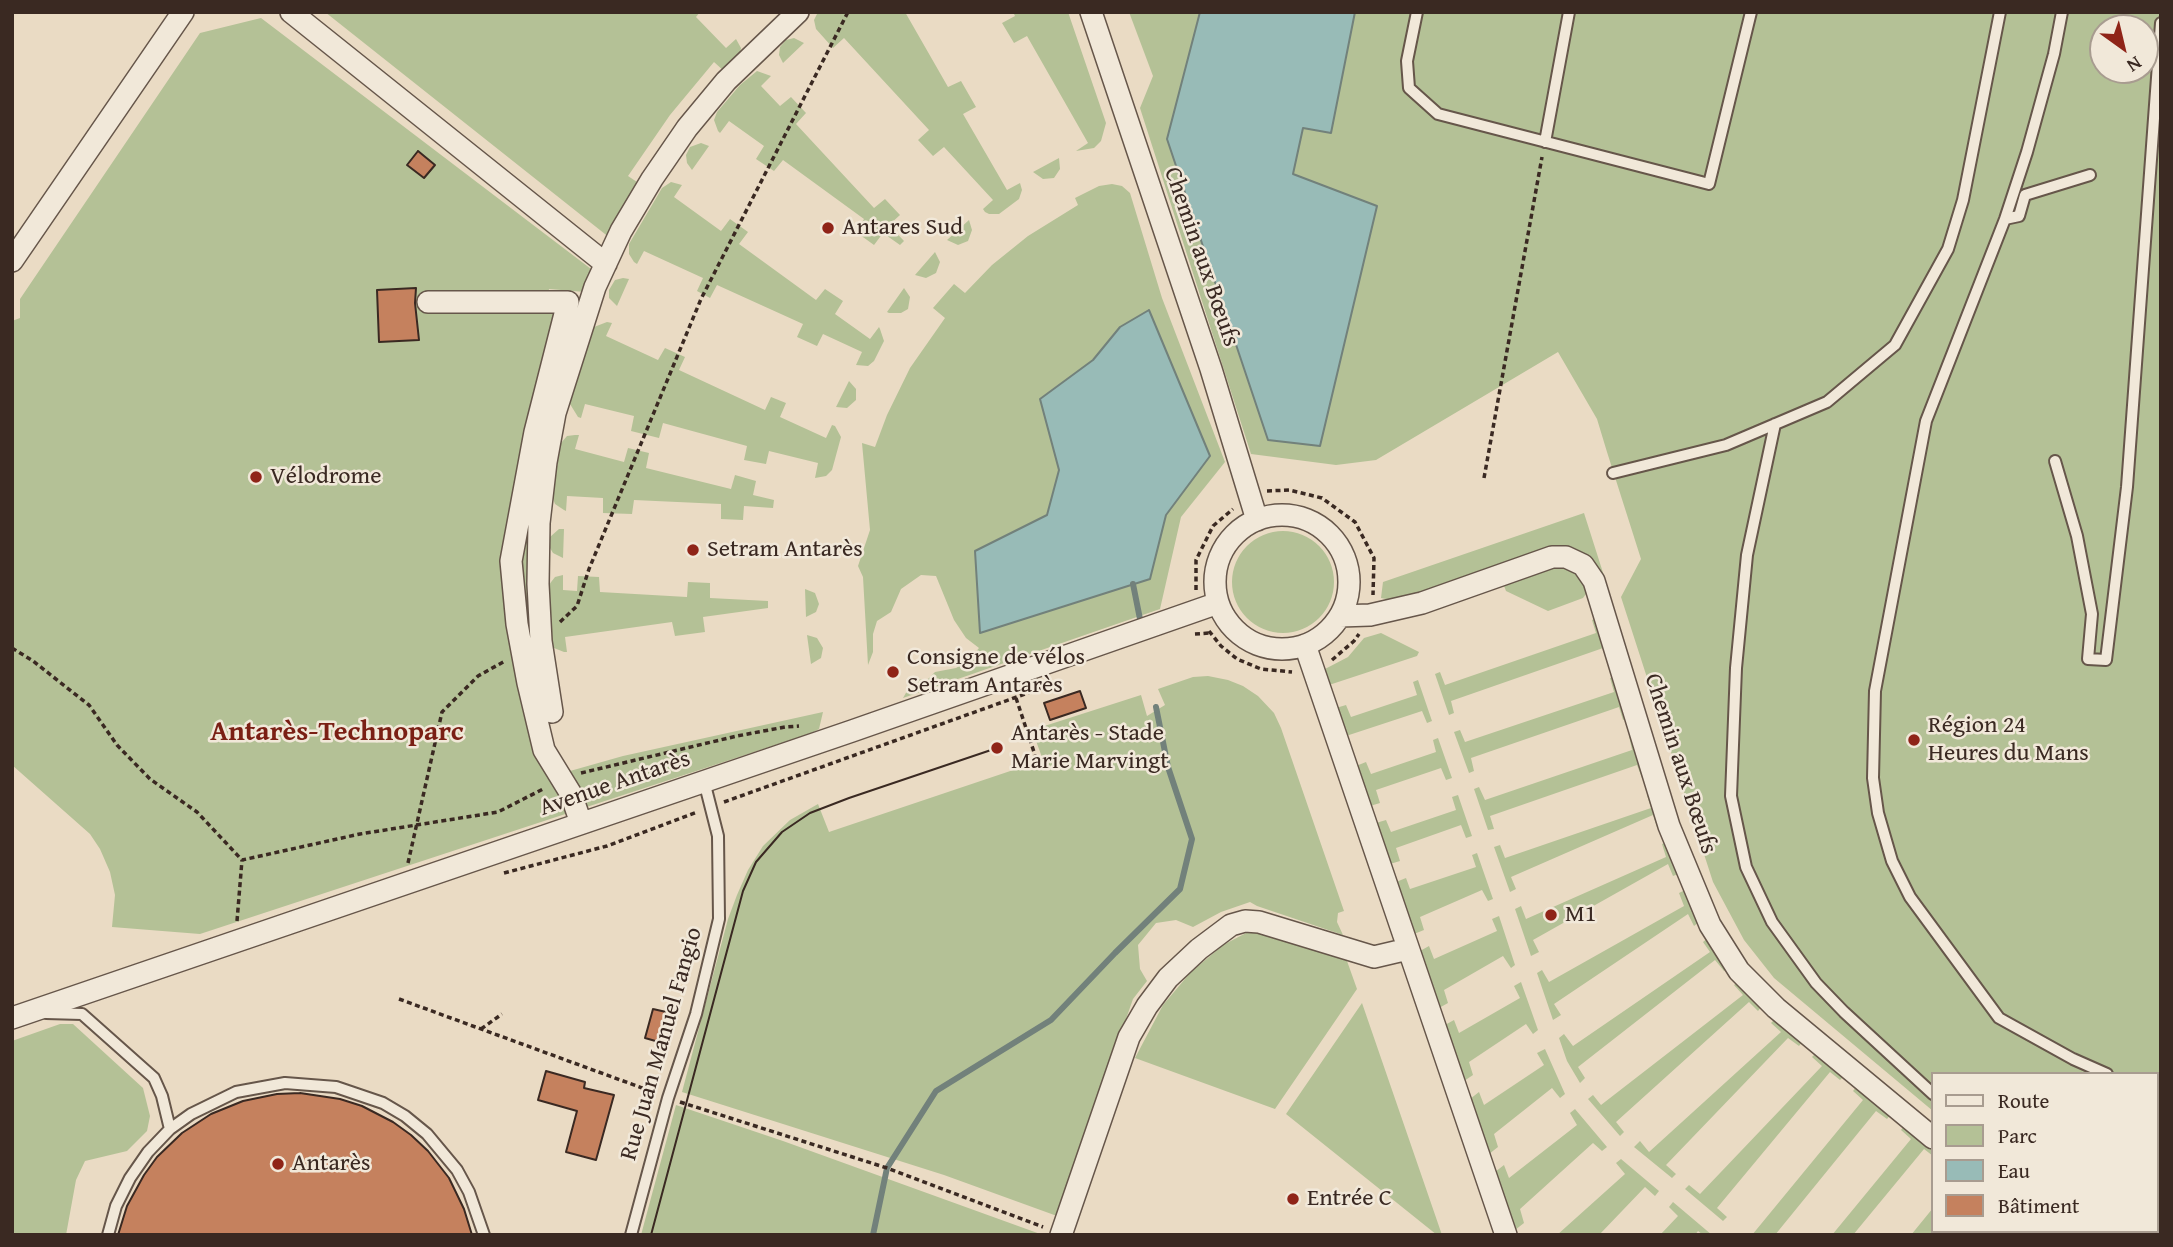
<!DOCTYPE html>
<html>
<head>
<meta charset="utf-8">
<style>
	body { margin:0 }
	#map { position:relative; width:2173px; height:1247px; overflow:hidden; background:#eadbc4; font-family:"Gentium Book Plus",serif }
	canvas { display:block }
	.frame { position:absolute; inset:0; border:14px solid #3a2922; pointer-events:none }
	.legend { position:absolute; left:1931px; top:1072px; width:228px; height:161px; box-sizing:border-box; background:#f1e8d9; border:2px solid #a89c90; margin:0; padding:9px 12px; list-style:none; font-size:21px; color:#3a2922 }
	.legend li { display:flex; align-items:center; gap:14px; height:35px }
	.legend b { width:35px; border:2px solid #a89c90 }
	.north { position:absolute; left:2089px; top:14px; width:70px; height:70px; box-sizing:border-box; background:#f1e8d9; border:2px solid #a89c90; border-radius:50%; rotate:146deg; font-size:19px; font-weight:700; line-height:28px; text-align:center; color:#3a2922 }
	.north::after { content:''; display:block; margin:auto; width:24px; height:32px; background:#8f2418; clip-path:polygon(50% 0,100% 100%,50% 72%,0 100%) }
</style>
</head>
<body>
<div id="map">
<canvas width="2173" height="1247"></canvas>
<div class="frame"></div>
<ul class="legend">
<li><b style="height:9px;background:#f1e8d9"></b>Route</li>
<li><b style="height:19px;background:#b4c196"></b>Parc</li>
<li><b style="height:19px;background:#98bbb7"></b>Eau</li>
<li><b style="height:19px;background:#c5815e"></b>Bâtiment</li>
</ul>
<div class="north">N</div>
</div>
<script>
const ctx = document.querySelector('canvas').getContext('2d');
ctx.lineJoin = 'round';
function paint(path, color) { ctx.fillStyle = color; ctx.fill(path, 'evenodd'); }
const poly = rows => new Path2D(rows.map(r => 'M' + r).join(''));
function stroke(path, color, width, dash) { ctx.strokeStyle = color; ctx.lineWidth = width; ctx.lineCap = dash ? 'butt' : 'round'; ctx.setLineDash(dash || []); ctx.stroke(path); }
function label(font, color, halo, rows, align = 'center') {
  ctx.font = font + ' "Gentium Book Plus",serif'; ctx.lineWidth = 5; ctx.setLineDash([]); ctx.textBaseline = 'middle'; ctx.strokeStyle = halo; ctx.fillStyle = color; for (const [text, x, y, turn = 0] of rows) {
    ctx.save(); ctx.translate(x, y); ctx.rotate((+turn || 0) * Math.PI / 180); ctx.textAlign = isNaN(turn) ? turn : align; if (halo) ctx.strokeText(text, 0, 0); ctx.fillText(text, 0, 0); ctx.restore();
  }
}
paint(poly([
	[325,12,700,12,696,17,726,48,736,39,741,48,740,54,725,72,714,62,670,115,628,176,640,184,610,238],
	[818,12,905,12,948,87,961,81,976,107,963,114,1007,190,1020,183,1022,190,1019,199,999,214,989,214,985,212,983,209,993,200,944,147,933,156,918,140,929,130,844,38,833,48,816,29,814,20],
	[1013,12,1068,12,1106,123,1101,141,1094,148,1076,151,1088,143,1027,36,1014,43,1002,23,1015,16],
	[1129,12,1200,12,1167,140,1320,446,1377,206,1293,174,1303,128,1331,132,1355,12,2161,12,2161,1225,2157,1224,2157,1074,1933,1074,1933,1111,1774,978,1744,940,1713,882,1621,597,1641,559,1607,452,1597,419,1558,352,1376,460,1336,465,1251,454,1140,108,1153,76],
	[2103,28,2145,28,2145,70,2103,70],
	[261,18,595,272,585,292,549,289,546,310,561,310,529,528,528,655,544,739,563,773,623,756,823,712,819,729,812,733,200,934,112,927,115,895,110,872,100,849,90,834,12,765,12,321,20,318,20,299,200,33],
	[794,38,804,43,783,63,779,55,780,47,786,40],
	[757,71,771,76,761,86,780,106,791,97,806,113,796,124,874,208,885,199,900,215,889,225,904,241,900,245,883,233,874,245,856,232,864,219,783,160,774,171,756,159,764,146,729,121,720,133,718,131,714,120,717,112,740,85],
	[701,143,709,146,692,170,687,163,686,155,690,147],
	[1059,158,1060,169,1054,178,1043,179,1033,172],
	[671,182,682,185,674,197,721,231,730,219,748,232,739,244,816,300,825,289,843,301,835,314,870,339,879,327,880,329,884,341,874,361,868,366,856,365,862,352,823,334,817,346,797,337,803,324,717,285,710,298,697,291,703,278,644,251,637,264,634,262,629,254,629,244,662,188],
	[1112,184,1122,186,1130,193,1162,298,1225,462,1181,517,1160,609,903,698,914,679,927,680,935,672,956,668,968,661,979,648,966,638,954,620,936,576,921,575,901,589,891,612,877,621,873,634,873,652,868,665,863,577,858,566,870,530,862,443,875,447,887,415,910,368,945,318,933,308,954,284,965,293,992,265,1028,236,1078,205,1075,198,1099,186],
	[1120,327,1210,456,1166,515,1150,578,980,633,975,552,1047,515,1059,470,1040,399,1093,360],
	[969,220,972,230,968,241,958,245,947,240],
	[935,252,940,262,936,273,926,278,915,275],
	[623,278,629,279,617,306,609,298,609,290,615,280],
	[904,288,910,297,908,309,901,313,889,313,887,312],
	[607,322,612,323,606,336,658,360,665,348,685,357,679,370,765,410,771,397,786,403,780,417,826,438,832,425,835,426,841,437,832,470,826,476,815,478,818,463,769,451,766,464,744,460,747,446,663,423,659,438,631,431,634,416,585,404,581,418,578,417,570,404,583,357,594,327],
	[849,381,856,389,856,400,847,408,836,407],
	[575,435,579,435,575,449,624,462,628,448,649,453,646,468,731,489,735,475,756,481,753,495,774,500,773,508,744,506,743,520,721,519,721,504,634,500,632,514,603,513,603,498,567,496,566,511,564,510,555,504,552,496,561,443,567,436],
	[1584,513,1605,579,1586,554,1571,548,1551,546,1396,601,1381,598,1383,582],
	[559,529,564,529,563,558,553,553,550,548,550,537],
	'1232 582a51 51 0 1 1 102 0a51 51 0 1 1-102 0Z',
	[1560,566,1576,570,1589,590,1583,598,1548,611,1506,591,1503,583],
	[563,575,563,590,577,591,578,576,599,577,600,592,687,597,688,582,710,583,710,598,768,601,768,608,703,617,705,632,675,636,672,622,565,637,567,652,564,652,554,648,550,641,548,586,555,577],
	[805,589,815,593,819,604,816,612,806,617],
	[1597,618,1606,647,1451,701,1454,713,1449,715,1435,674,1440,672,1445,685,1596,633,1592,620],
	[1381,633,1419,652,1417,656,1329,685,1325,669,1348,657,1364,638],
	[807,635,817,638,823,648,821,658,811,664],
	[1208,676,1228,680,1243,686,1258,696,1274,713,1281,728,1344,911,1338,913,1337,922,1343,935,1257,906,1250,902,1221,912,1193,927,1176,920,1156,923,1138,945,1140,969,1147,981,1133,999,1057,1216,944,1175,682,1092,728,919,737,895,748,870,763,846,790,820,818,804,829,832,1043,760,1032,730,1141,695,1147,716,1165,705,1158,689,1193,677],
	[1615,677,1629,718,1623,720,1619,707,1471,758,1474,771,1469,773,1454,732,1460,730,1465,742,1614,692,1610,678],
	[1418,680,1432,721,1427,723,1422,711,1346,736,1336,708,1346,705,1351,717,1417,695,1413,682],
	[1634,735,1647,776,1642,778,1637,765,1490,816,1494,829,1488,830,1474,789,1479,787,1485,800,1632,750,1629,736],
	[1438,738,1452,778,1446,780,1441,768,1376,790,1380,803,1370,806,1356,766,1366,762,1371,774,1436,752,1433,740],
	[1652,793,1662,826,1657,827,1653,815,1511,877,1516,889,1510,892,1494,847,1500,845,1505,858,1651,808,1647,795],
	[1458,795,1472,836,1466,838,1461,825,1396,848,1400,861,1390,864,1376,823,1386,820,1391,832,1456,810,1452,797],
	[1668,842,1678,874,1673,876,1668,864,1533,940,1539,952,1531,956,1515,909,1521,906,1526,919,1666,857,1662,844],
	[1477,853,1493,899,1488,901,1482,890,1420,917,1424,930,1414,934,1396,882,1406,878,1410,889,1476,867,1472,855],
	[1685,890,1699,922,1694,926,1688,914,1554,1004,1561,1015,1553,1020,1537,973,1542,970,1549,982,1684,906,1679,893],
	[1499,916,1515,965,1511,968,1503,956,1444,990,1448,1003,1439,1008,1420,951,1429,946,1434,959,1497,931,1492,919],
	[1250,931,1264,932,1347,961,1357,989,1275,1109,1135,1058,1163,1005,1190,973,1223,945],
	[1708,938,1728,967,1724,971,1715,960,1578,1067,1585,1078,1580,1083,1567,1061,1559,1038,1564,1034,1573,1046,1710,952,1703,942],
	[1739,981,1762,1006,1758,1011,1749,1002,1616,1122,1624,1132,1620,1136,1588,1099,1593,1095,1601,1105,1743,995,1734,985],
	[1521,982,1538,1030,1533,1034,1526,1024,1469,1062,1473,1075,1464,1081,1445,1025,1454,1020,1459,1033,1520,998,1514,986],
	[1362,1003,1442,1235,1437,1235,1286,1114],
	[1775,1019,1803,1041,1799,1046,1788,1038,1666,1165,1676,1174,1672,1178,1634,1147,1640,1141,1649,1152,1781,1032,1771,1023],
	[60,1024,73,1024,143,1088,150,1116,147,1131,127,1151,85,1161,76,1180,66,1235,12,1235,12,1041],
	[1545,1049,1565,1094,1560,1098,1552,1088,1494,1134,1498,1147,1489,1154,1470,1099,1479,1092,1484,1105,1544,1065,1537,1053],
	[1816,1053,1844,1076,1840,1080,1830,1072,1717,1208,1727,1217,1723,1221,1685,1189,1689,1185,1700,1194,1822,1066,1812,1057],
	[1857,1086,1891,1114,1887,1119,1876,1111,1775,1235,1752,1235,1863,1100,1853,1091],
	[676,1105,783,1141,1043,1235,641,1235],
	[1575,1109,1607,1147,1602,1151,1593,1143,1520,1209,1524,1223,1515,1230,1495,1172,1504,1165,1509,1178,1577,1125,1570,1113],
	[1904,1126,1933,1150,1933,1156,1924,1149,1853,1235,1832,1235,1911,1139,1901,1130],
	[1621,1159,1659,1191,1655,1196,1645,1187,1599,1235,1557,1235,1625,1174,1616,1163],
	[1673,1202,1712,1235,1703,1235,1698,1231,1695,1235,1660,1235,1678,1216,1669,1207],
	[1933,1208,1933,1231,1955,1231,1954,1235,1911,1235]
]), '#b4c196');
const water = poly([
	[1200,12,1355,12,1331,133,1303,128,1293,174,1377,206,1320,446,1268,440,1167,139,1200,12],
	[1149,310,1210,456,1166,515,1150,579,980,633,975,551,1047,515,1059,470,1040,399,1093,360,1120,327,1149,310]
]);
paint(water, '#98bbb7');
stroke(water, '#72817b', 2);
stroke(poly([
	[1133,584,1140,619],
	[873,1235,887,1168,936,1091,1051,1020,1115,953,1180,889,1192,839,1168,767,1156,707]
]), '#72817b', 6);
const building = poly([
	[418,151,435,165,424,178,407,165,418,151],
	[416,288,415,303,419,340,379,342,377,290,416,288],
	[1080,691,1086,708,1050,720,1044,703,1080,691],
	[653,1009,675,1014,666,1044,645,1038,653,1009],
	[546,1071,585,1082,584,1088,614,1095,596,1160,566,1152,577,1111,538,1100,546,1071],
	[300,1093,340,1099,362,1106,393,1122,411,1135,428,1151,449,1178,464,1209,472,1235,118,1235,127,1206,144,1175,157,1157,182,1133,211,1114,243,1101,277,1094,300,1093]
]);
paint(building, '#c5815e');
stroke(building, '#3a2922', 2);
const service = poly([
	[1417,12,1407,61,1409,88,1438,114,1709,184,1751,12],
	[2062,12,2054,54,2027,152,2005,219,1926,421,1875,691,1873,778,1878,813,1892,861,1910,897,1999,1018,2073,1059,2107,1074],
	[1545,142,1569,12],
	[2005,219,2019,216,2025,195,2090,175],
	[1775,424,1747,555,1736,668,1731,796,1746,867,1772,922,1816,983,1844,1012,1933,1094],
	[2055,461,2077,536,2092,614,2088,659,2106,660,2127,487,2161,23],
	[1613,473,1726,445,1827,402,1895,345,1948,249,1963,200,2000,12],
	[46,1013,82,1014,154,1078,162,1096,170,1129],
	[2157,1094,2161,1095],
	[2157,1205,2161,1206],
	[108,1235,116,1206,130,1178,148,1152,170,1129,191,1114,236,1092,285,1083,336,1087,383,1103,405,1116,427,1134,457,1170,469,1192,484,1235],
	[631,1235,668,1098,696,1014,719,919,718,836,704,781]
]);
const minor = poly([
	[291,12,606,264],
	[1091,12,1211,369,1257,520],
	[12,261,183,12],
	[428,302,568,302,535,432,511,561,517,624,528,683,544,750,571,794,581,823],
	'1215 582a67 67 0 1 1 134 0a67 67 0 1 1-134 0Z',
	[1340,616,1370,615,1422,603,1552,557,1566,557,1583,565,1594,581,1669,826,1710,925,1739,971,1776,1008,1933,1138],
	[1305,645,1506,1235],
	[552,712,541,641,538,584,539,523,546,462,555,413,595,287,621,231,652,179,687,128,726,81,798,12],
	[12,1018,852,731,1218,603],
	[1061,1235,1129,1037,1147,1006,1168,978,1199,949,1231,925,1245,921,1259,922,1374,957,1408,949],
	[1964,1235,1964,1231]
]);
stroke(service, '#66564a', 14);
stroke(minor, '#66564a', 24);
stroke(poly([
	[1484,478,1542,157],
	[1267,491,1289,490,1322,498,1355,522,1374,558,1373,595],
	[1196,590,1196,560,1213,526,1233,509],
	[560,622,577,606,589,569,701,299,848,12],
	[1209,631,1221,646,1237,659,1261,669,1292,672],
	[1195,634,1210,633],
	[12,648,33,661,89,705,117,745,150,779,197,812,242,860,360,834,498,812,545,788],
	[1332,660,1354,641,1359,634],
	[1016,698,1035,755],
	[581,773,737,736,785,727,799,726],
	[724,802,1053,684],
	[408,863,442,712,478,676,505,661],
	[504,873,607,846,697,812],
	[237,921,242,860],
	[399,999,656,1093],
	[481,1029,502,1014],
	[680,1102,887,1168,1043,1227]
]), '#3a2922', 3.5, [5, 3.5]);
stroke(service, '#f1e8d9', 10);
stroke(minor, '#f1e8d9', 21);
stroke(poly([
	[651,1235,743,891,756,862,782,832,810,813,849,798,997,748]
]), '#3a2922', 2);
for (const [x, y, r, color] of [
	[828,228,7,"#8f2418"],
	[256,477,7,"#8f2418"],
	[693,550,7,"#8f2418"],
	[893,672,7,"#8f2418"],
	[1914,740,7,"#8f2418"],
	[997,748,7,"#8f2418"],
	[1551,915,7,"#8f2418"],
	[278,1164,7,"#8f2418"],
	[1293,1199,7,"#8f2418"]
]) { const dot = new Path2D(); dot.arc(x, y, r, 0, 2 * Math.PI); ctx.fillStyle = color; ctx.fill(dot); stroke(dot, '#f1e8d9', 2.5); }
label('24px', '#3a2922', '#f1e8d9', [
	["Antares Sud",842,228],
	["Vélodrome",270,477],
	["Setram Antarès",707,550],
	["Consigne de vélos",907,658],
	["Setram Antarès",907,686],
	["Région 24",1928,726],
	["Heures du Mans",1928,754],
	["Antarès - Stade",1011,734],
	["Marie Marvingt",1011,762],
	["M1",1565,915],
	["Antarès",292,1164],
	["Entrée C",1307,1199]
], 'left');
label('24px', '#3a2922', '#f1e8d9', [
	["Chemin aux Bœufs",1201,257,71],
	["Chemin aux Bœufs",1680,764,72],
	["Avenue Antarès",615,784,-19],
	["Rue Juan Manuel Fangio",662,1044,-74]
]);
label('bold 28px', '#7a1f14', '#f1e8d9', [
	["Antarès-Technoparc",337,733]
]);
</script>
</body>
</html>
